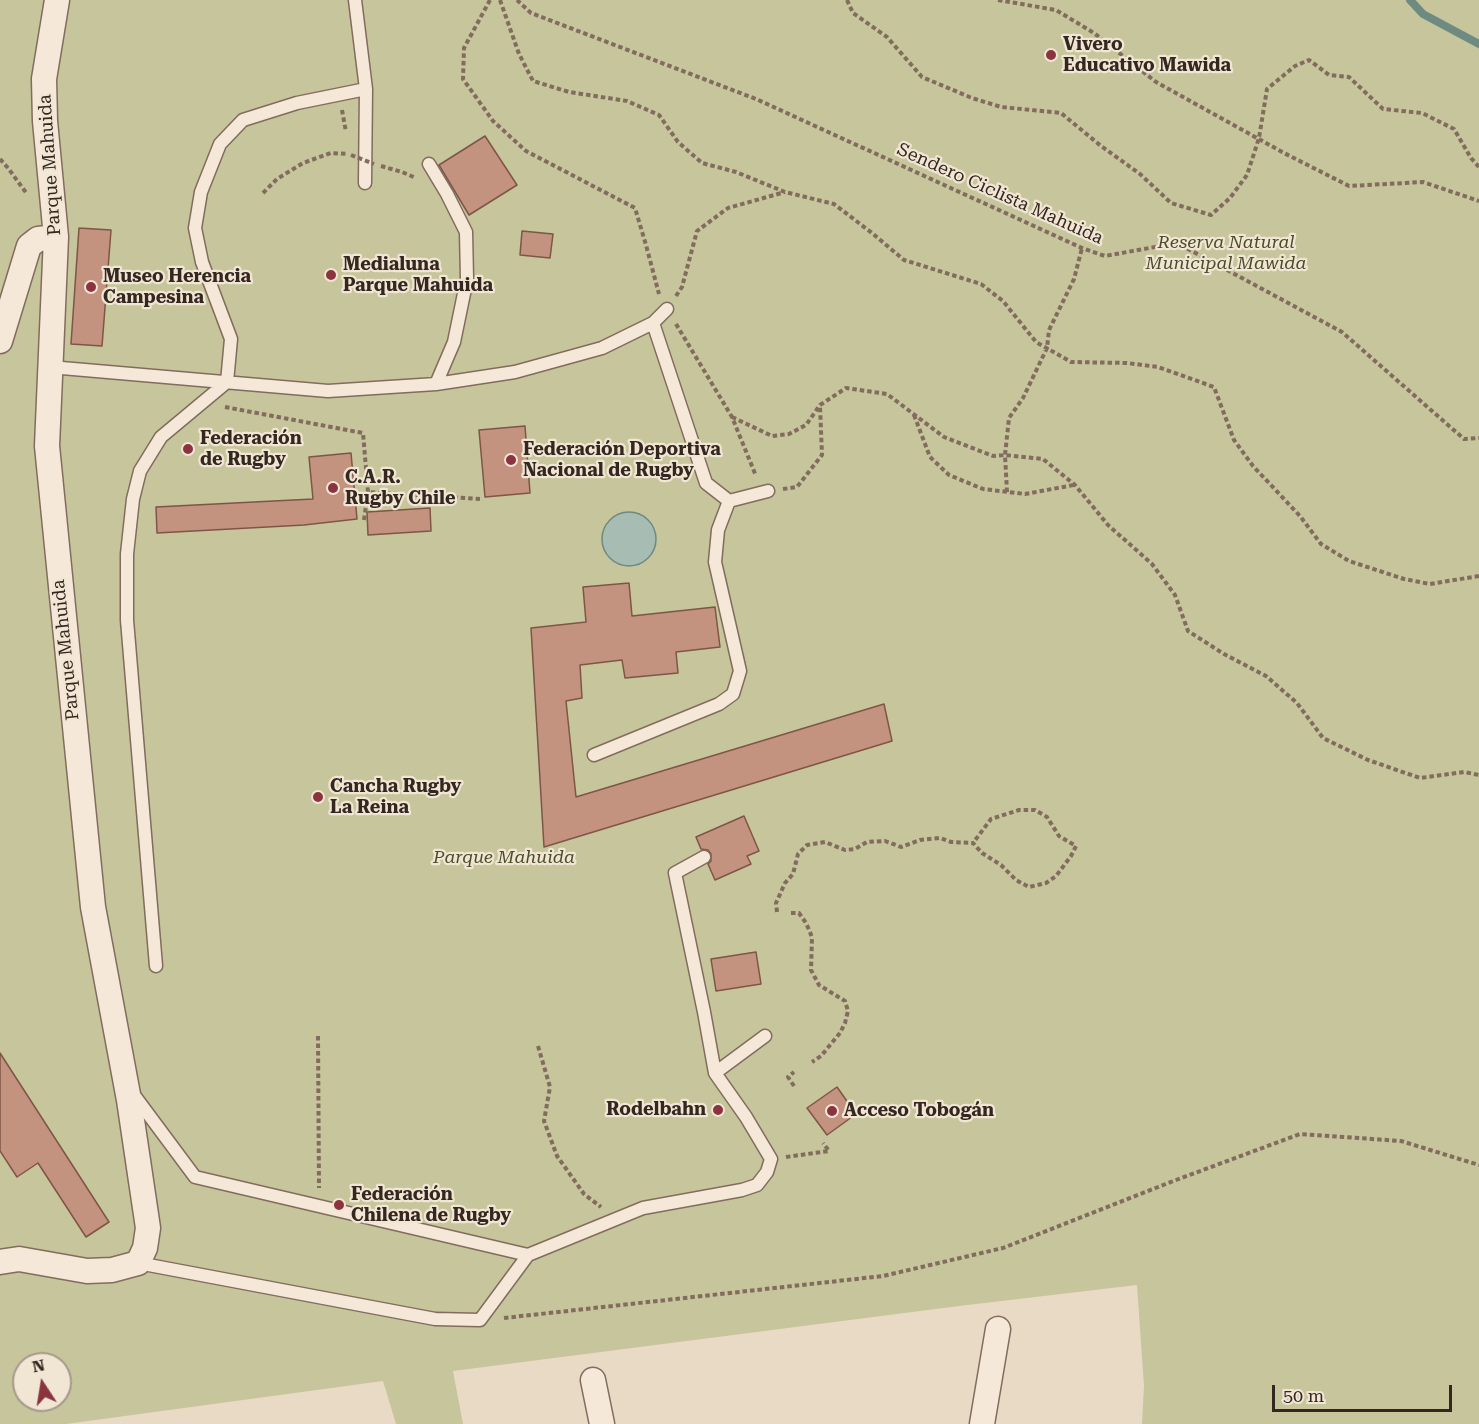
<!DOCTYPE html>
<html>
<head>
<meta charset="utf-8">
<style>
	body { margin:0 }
	#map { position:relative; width:1479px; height:1424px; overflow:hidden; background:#e9dac6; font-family:"Roboto Serif",serif }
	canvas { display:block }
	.north { position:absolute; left:12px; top:1352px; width:60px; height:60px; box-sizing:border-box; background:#f1e5d4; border:2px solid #a5998c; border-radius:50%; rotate:348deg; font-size:16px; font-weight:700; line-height:24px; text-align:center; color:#342720 }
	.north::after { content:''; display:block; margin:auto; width:21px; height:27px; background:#8b3440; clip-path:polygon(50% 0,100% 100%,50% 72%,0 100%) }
	.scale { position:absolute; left:1272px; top:1385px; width:180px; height:27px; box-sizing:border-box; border:3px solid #342720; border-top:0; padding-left:8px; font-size:18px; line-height:21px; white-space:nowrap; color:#342720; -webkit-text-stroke:4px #f1e5d4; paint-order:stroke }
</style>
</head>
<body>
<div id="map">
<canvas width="1479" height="1424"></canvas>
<div class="north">N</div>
<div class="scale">50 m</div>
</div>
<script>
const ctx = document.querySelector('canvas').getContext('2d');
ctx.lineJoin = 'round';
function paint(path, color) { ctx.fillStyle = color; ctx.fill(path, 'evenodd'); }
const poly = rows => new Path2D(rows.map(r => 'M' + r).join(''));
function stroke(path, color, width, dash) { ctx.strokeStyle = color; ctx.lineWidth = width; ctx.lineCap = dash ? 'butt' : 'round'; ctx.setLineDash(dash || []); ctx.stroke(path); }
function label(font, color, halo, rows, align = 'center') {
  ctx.font = font + ' "Roboto Serif",serif'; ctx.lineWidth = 4.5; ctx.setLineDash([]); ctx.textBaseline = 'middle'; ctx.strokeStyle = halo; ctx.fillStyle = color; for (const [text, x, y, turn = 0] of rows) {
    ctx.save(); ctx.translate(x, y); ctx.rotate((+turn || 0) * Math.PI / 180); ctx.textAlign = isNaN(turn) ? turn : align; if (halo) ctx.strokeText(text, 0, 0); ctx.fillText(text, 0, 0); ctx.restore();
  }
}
paint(poly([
	[0,0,1479,0,1479,1424,1142,1424,1144,1386,1137,1285,959,1306,453,1371,463,1424,396,1424,383,1381,66,1424,0,1424],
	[24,1364,60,1364,60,1400,24,1400]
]), '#c6c59b');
const water = poly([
	'602 539a27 27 0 1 1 54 0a27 27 0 1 1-54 0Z'
]);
paint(water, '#a7bdb4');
stroke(water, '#6f8a80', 1.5);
stroke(poly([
	[1410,0,1423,14,1479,44]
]), '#6f8a80', 8);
const building = poly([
	[485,136,517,185,469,215,439,165,485,136],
	[79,228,111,230,102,346,71,344,79,228],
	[522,231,553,234,550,258,520,255,522,231],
	[525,426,530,493,485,497,479,430,525,426],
	[351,453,357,519,304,525,157,533,156,507,313,499,309,457,351,453],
	[430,508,431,531,368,535,367,512,430,508],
	[629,583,632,616,715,607,720,647,676,652,678,673,625,678,622,660,580,665,582,698,566,701,576,797,884,704,892,741,544,847,531,628,586,622,583,587,629,583],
	[744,816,759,851,747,856,751,864,715,880,708,864,711,861,711,854,708,850,701,849,696,837,744,816],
	[756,952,761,984,716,991,711,959,756,952],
	[0,1053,109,1222,86,1237,38,1163,17,1177,0,1151,0,1053],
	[837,1087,856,1114,827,1135,807,1108,837,1087]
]);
paint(building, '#c39380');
stroke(building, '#7f5546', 1.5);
const service = poly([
	[355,0,366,89,365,183],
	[429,164,447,194,466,232,467,279,454,342,436,384],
	[653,323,706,483,729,501,768,491],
	[50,367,328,391,436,384,515,372,602,348,653,323,667,309],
	[594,755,719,704,733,694,740,671,715,562,718,530,729,501],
	[704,857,675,873,704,1012,715,1073],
	[156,966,127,620,127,554,133,499,140,471,161,437,227,382,231,339,202,262,195,228,201,192,220,144,243,120,297,103,366,89],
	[134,1095,195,1177,528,1255],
	[138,1263,435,1319,480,1320,528,1255,643,1208,742,1190,757,1185,767,1172,771,1159,746,1117,715,1073,765,1036]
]);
const minor = poly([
	[0,341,29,246,38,239,56,237],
	[0,1262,19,1259,87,1271,112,1270,138,1263,145,1248,148,1228,129,1100,93,907,47,446,56,237,45,121,44,79,57,0],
	[593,1380,602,1424],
	[982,1424,998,1329]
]);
stroke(service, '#826c5e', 15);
stroke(minor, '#826c5e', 27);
stroke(poly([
	[490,0,464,48,463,79,493,121,526,151,635,208,646,245,659,294],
	[500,0,519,54,533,81,569,92,627,101,659,115,678,142,702,163,736,172,785,192,834,204,872,233,904,260,981,284,1003,301,1036,342,1071,362,1127,363,1158,367,1214,387,1234,440,1253,466,1300,516,1321,544,1349,561,1404,579,1430,584,1479,576],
	[517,0,531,13,756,99,1082,248,1105,256,1177,243,1342,332,1464,439,1479,438],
	[847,0,853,13,887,37,922,77,972,98,1001,107,1061,113,1101,146,1140,174,1171,203,1211,215,1230,198,1247,175,1259,138,1267,89,1295,66,1309,60,1329,75,1349,77,1383,109,1422,113,1454,129,1471,158,1479,167],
	[998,0,1056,10,1094,33,1156,82,1284,153,1349,186,1423,182,1479,201],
	[342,110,346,132],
	[0,159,8,168,27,194],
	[381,166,402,172,416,178],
	[263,193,277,179,303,163,331,153,348,154],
	[676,296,682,287,697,231,728,208,785,192],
	[676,324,732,417,756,476],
	[225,407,363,433,368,492,480,499],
	[914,415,930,457,949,475,983,489,1025,494,1074,485],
	[732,417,772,436,789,434,806,425,820,405,846,388,887,394,944,437,993,456,1005,455,1043,459,1075,485,1108,525,1152,564,1175,595,1188,631,1224,654,1266,676,1297,703,1323,738,1368,760,1420,778,1464,772,1479,775],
	[783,489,797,487,822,455,820,406],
	[1007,492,1005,455,1009,418,1023,398,1047,348,1049,330,1074,279,1082,248],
	[364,520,368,492],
	[777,912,776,903,785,883,793,874,798,854,807,845,825,842,845,850,855,849,867,842,885,841,901,847,920,840,940,838,951,842,973,843,982,853,1001,865,1016,880,1029,887,1046,883,1056,876,1071,856,1076,846,1059,836,1047,817,1035,810,1019,810,991,819,973,843],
	[791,913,799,913,806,923,810,932,812,938,811,970,819,985,845,1001,848,1011,845,1023,840,1033,821,1056,812,1062],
	[318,1036,319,1188],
	[538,1046,550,1087,544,1121,557,1156,584,1194,601,1207],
	[794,1086,788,1077,794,1072],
	[786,1157,829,1151,823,1143],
	[504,1318,883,1276,1003,1248,1176,1180,1300,1134,1401,1141,1479,1165]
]), '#826c5e', 4, [4.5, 3]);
stroke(service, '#f5e8d8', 12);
stroke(minor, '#f5e8d8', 24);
stroke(poly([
	[351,155,374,164]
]), '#826c5e', 4, [4.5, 3]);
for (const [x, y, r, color] of [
	[1051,55,6,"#8b3440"],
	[331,275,6,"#8b3440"],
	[91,287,6,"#8b3440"],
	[188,449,6,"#8b3440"],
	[511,460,6,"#8b3440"],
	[333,488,6,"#8b3440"],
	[318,797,6,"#8b3440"],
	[718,1110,6,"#8b3440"],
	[832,1111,6,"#8b3440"],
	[339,1205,6,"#8b3440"]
]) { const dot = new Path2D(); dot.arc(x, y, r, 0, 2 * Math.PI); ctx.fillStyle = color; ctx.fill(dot); stroke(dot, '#f1e5d4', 2); }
label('bold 18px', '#342720', '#f1e5d4', [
	["Vivero",1063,45],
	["Educativo Mawida",1063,66],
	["Medialuna",343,265],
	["Parque Mahuida",343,286],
	["Museo Herencia",103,277],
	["Campesina",103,298],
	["Federación",200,439],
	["de Rugby",200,460],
	["Federación Deportiva",523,450],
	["Nacional de Rugby",523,471],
	["C.A.R.",345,478],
	["Rugby Chile",345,499],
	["Cancha Rugby",330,787],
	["La Reina",330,808],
	["Rodelbahn",706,1110,"right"],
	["Acceso Tobogán",844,1111],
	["Federación",351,1195],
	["Chilena de Rugby",351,1216]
], 'left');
label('18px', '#342720', '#f1e5d4', [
	["Parque Mahuida",50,165,-94],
	["Sendero Ciclista Mahuida",1000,194,24],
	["Parque Mahuida",66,650,-96]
]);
label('italic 18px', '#4a4e29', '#f1e5d4', [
	["Reserva Natural",1226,243],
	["Municipal Mawida",1226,264],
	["Parque Mahuida",504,858]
]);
</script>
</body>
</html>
